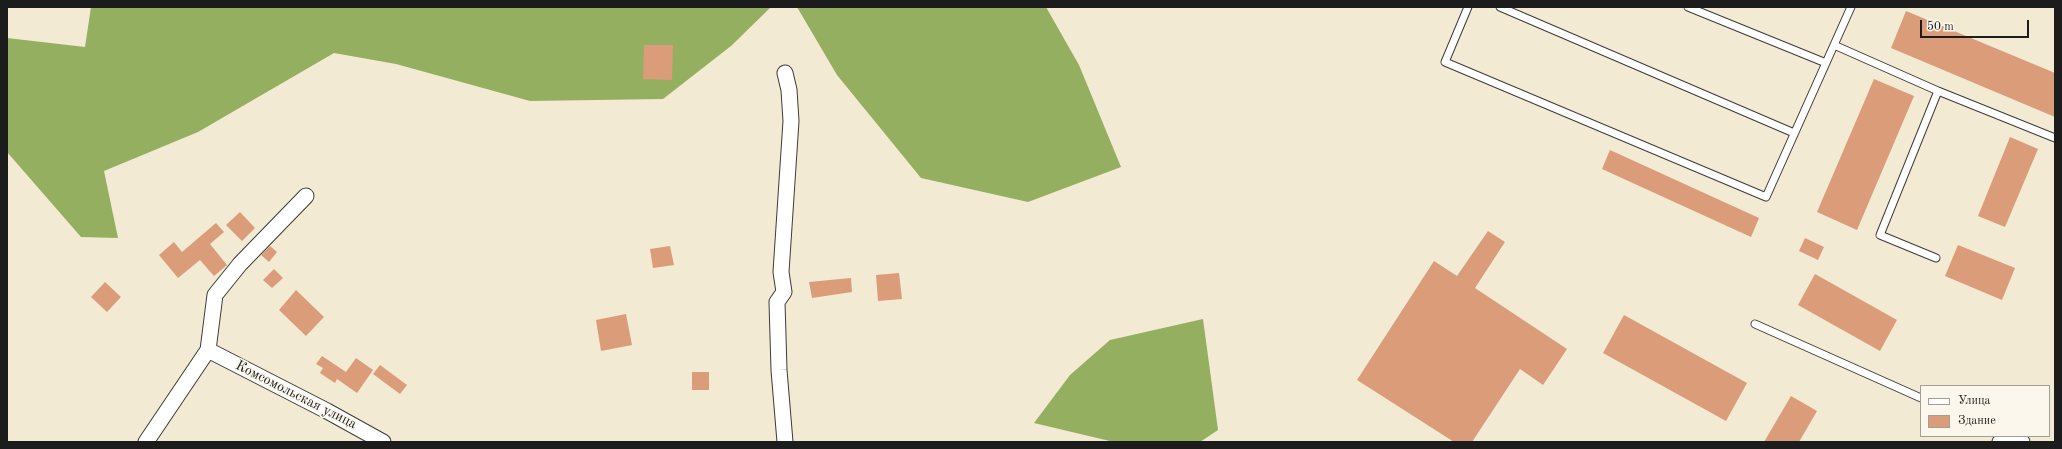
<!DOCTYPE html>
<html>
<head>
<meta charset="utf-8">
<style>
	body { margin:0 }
	#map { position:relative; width:2062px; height:449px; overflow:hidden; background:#f2ead2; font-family:"Old Standard TT",serif }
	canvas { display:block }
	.frame { position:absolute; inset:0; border:8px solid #1c1c1c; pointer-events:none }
	.legend { position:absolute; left:1920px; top:385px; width:130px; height:52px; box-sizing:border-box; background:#fbf7ec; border:1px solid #a29f99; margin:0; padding:5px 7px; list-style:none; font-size:12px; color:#1c1c1c }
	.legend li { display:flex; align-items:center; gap:8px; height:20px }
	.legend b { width:20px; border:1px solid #a29f99 }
	.scale { position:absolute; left:1920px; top:20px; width:109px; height:18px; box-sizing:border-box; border:2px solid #1c1c1c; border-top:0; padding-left:5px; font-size:12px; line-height:14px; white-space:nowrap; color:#1c1c1c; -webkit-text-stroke:3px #fbf7ec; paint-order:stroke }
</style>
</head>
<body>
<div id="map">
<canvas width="2062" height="449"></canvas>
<div class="frame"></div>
<ul class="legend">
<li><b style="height:5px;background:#fff"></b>Улица</li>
<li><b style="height:11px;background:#db9c79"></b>Здание</li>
</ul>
<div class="scale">50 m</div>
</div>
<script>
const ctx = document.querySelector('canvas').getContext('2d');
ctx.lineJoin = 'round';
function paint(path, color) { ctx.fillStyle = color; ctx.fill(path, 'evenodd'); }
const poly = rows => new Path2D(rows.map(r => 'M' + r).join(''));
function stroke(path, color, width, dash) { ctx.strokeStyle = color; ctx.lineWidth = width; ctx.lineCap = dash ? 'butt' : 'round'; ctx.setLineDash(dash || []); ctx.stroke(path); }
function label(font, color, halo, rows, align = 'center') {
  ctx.font = font + ' "Old Standard TT",serif'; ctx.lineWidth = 3.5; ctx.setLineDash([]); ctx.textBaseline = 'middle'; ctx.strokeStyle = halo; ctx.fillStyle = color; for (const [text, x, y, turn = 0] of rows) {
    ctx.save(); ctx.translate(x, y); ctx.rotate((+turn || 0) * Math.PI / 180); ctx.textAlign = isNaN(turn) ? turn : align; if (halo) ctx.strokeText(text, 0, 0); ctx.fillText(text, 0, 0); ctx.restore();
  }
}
paint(poly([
	[91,7,771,7,731,46,663,99,530,101,396,64,334,53,198,132,104,171,118,238,81,237,7,152,7,38,85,47],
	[797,7,1046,7,1079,65,1121,167,1028,202,921,178,837,75],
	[1203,319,1218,430,1200,442,1114,442,1034,423,1070,375,1110,340]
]), '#95af60');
paint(poly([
	[1906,11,2055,73,2055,117,1891,48],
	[644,45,673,45,672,80,643,79],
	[1874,79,1914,96,1857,230,1817,212],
	[2010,137,2038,149,2005,227,1978,216],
	[1610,150,1759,218,1751,237,1602,169],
	[240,212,255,228,242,241,226,225],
	[216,223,224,232,210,244,227,265,214,276,200,260,178,278,159,255,174,242,182,252],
	[1488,231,1505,242,1475,288,1567,349,1543,385,1520,369,1472,442,1454,442,1357,380,1434,261,1457,276],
	[1805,238,1824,247,1818,260,1799,251],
	[1958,245,2015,268,2002,300,1945,276],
	[270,246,277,252,269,262,261,255],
	[670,246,674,265,653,268,650,249],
	[274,269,283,278,272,288,263,280],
	[899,273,902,299,878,301,876,275],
	[1815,274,1897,320,1880,351,1798,305],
	[851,278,852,292,812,298,809,282],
	[105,282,121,297,107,312,91,297],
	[296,290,324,317,306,336,279,310],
	[626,314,632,345,601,351,596,320],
	[1624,315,1747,383,1726,421,1603,353],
	[322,356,346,372,356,358,373,370,357,393,337,379,335,383,320,373,323,368,316,364],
	[380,365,407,385,400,394,373,374],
	[692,372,709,372,709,390,692,390],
	[1791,396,1817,411,1799,442,1764,442]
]), '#db9c79');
const service = poly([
	[1468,7,1445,62,1766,197,1851,7],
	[1500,7,1794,133],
	[1688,7,1826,63],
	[1834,45,1938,91,2055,138],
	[1936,258,1880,235,1938,91],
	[1755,324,1921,398]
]);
const minor = poly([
	[208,350,327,411,383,442],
	[146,442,208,350,215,295,240,264,306,196],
	[785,442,779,370,777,302,784,292,781,272,791,121,789,90,785,73],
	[2000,442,2012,439,2022,442]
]);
stroke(service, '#3c3b37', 9);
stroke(minor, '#3c3b37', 17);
stroke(service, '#fff', 7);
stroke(minor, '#fff', 15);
label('14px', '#1c1c1c', '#fbf7ec', [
	["Комсомольская улица",296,395,27]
]);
</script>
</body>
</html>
